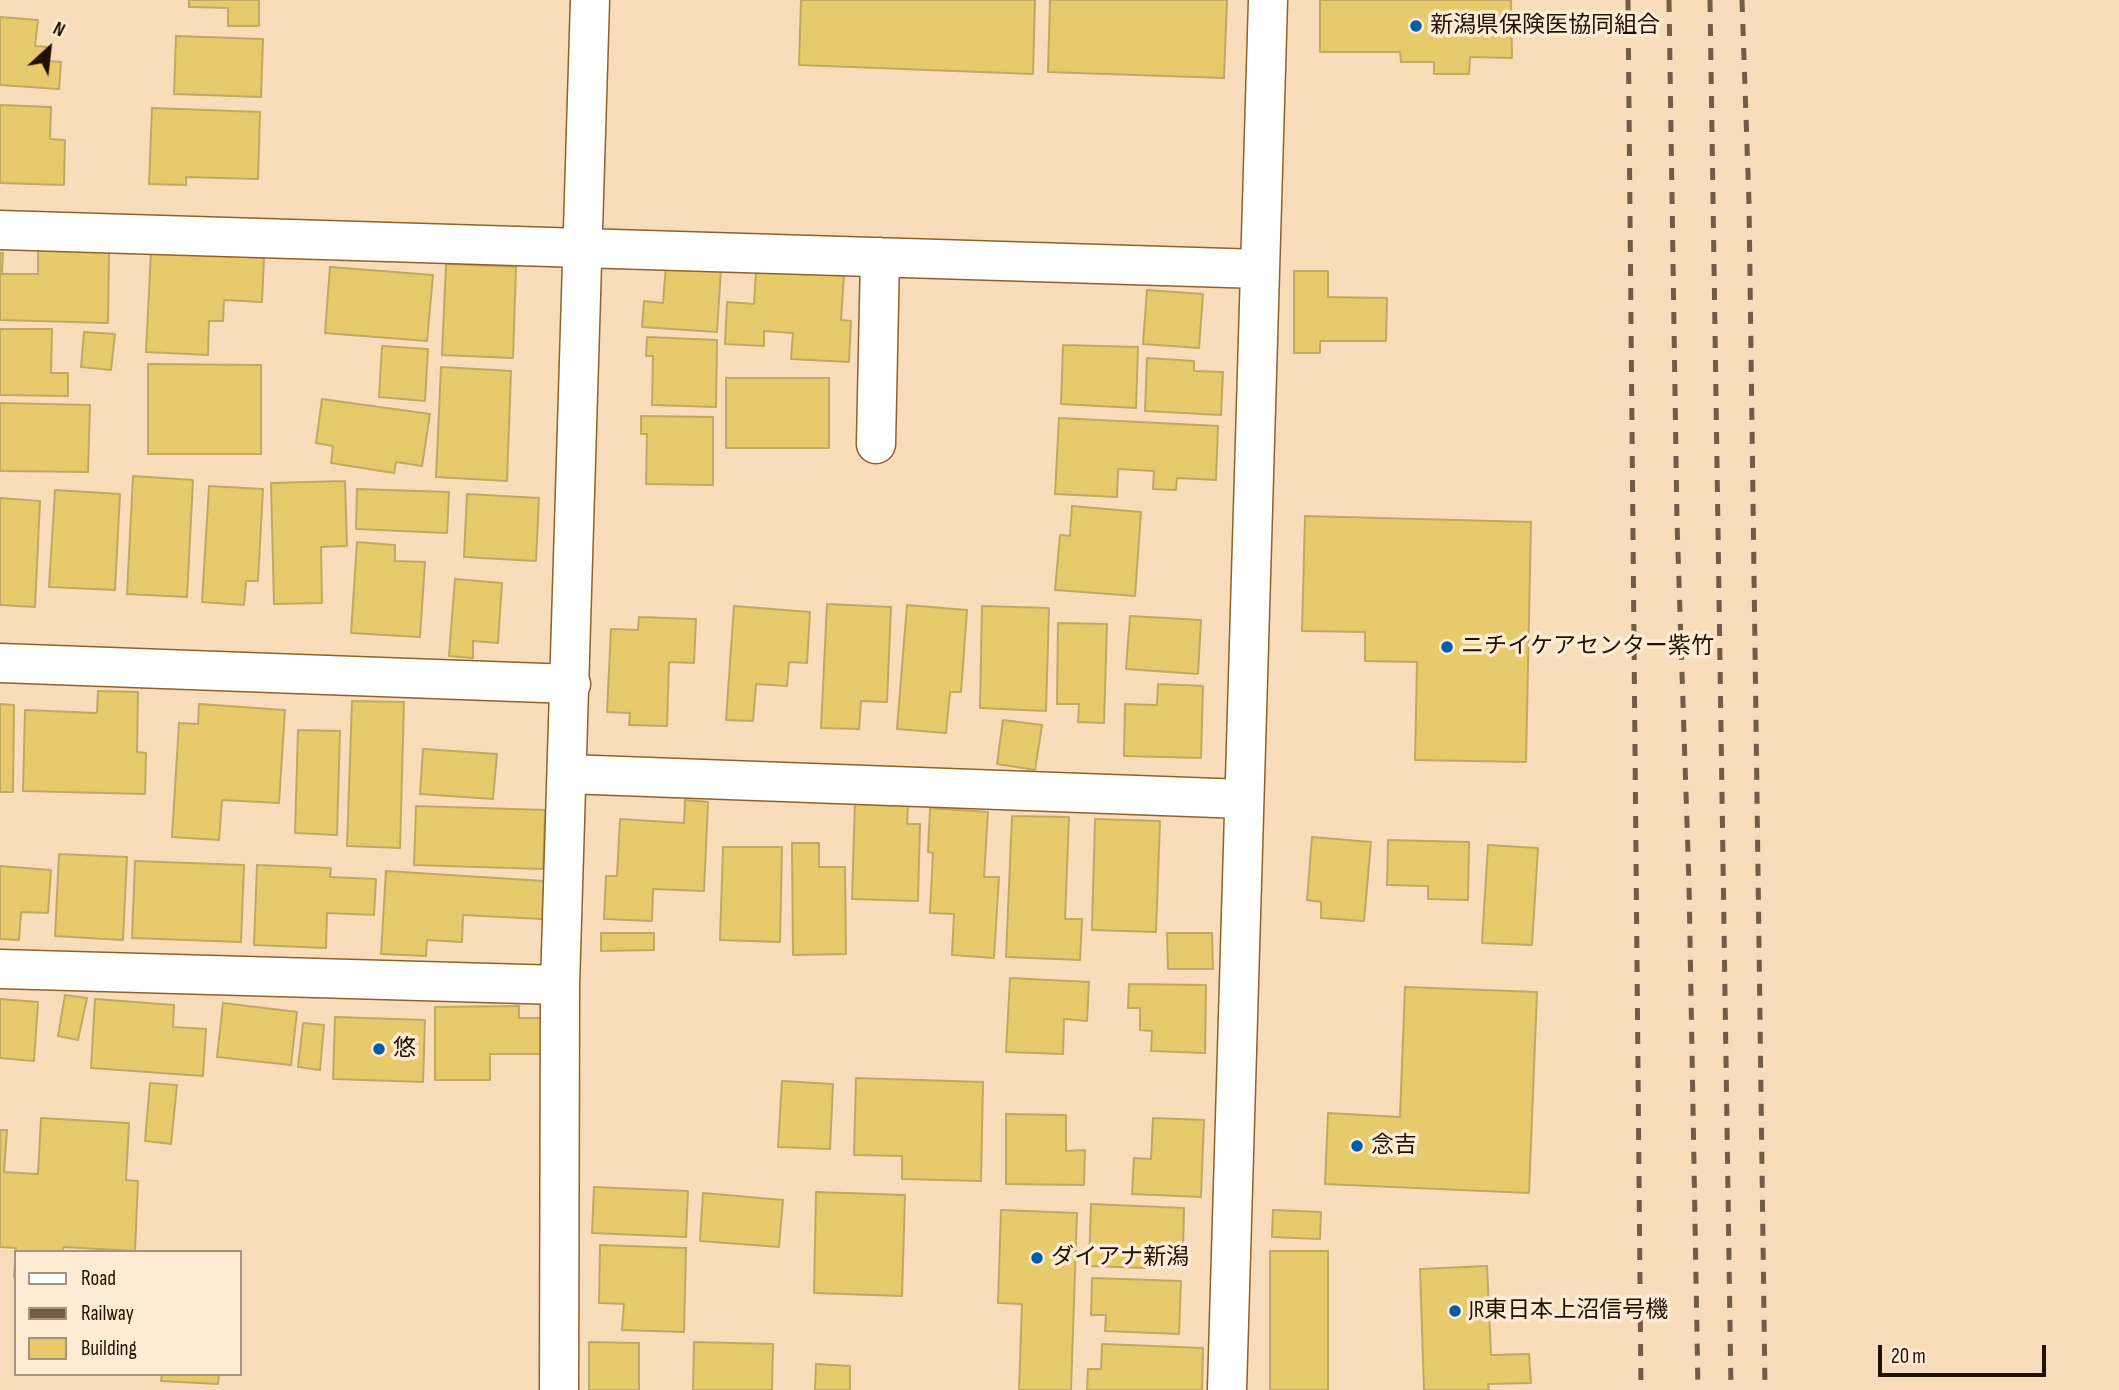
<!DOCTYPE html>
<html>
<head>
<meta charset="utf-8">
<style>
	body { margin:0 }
	#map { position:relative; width:2119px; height:1390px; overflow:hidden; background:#f9dcb9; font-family:"Sofia Sans Condensed",sans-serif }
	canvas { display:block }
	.legend { position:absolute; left:14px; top:1250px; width:228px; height:126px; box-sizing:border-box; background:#ffebd4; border:2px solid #a6937f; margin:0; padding:9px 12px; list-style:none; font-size:21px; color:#211000 }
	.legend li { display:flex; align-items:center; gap:14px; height:35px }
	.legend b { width:35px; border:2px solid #a6937f }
	.north { position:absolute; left:14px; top:14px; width:70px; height:70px; -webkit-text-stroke:5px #ffebd4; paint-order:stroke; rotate:27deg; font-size:19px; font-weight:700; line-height:28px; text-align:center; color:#211000 }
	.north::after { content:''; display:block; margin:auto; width:24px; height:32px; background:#211000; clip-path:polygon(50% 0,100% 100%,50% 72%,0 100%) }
	.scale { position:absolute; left:1878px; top:1345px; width:168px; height:32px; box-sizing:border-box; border:4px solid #211000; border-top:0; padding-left:9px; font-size:21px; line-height:24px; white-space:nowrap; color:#211000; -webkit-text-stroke:5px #ffebd4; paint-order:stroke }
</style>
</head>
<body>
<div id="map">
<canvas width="2119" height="1390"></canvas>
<ul class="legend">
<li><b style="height:9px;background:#fff"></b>Road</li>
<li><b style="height:9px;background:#725c45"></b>Railway</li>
<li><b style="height:19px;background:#e7ca6c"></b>Building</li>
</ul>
<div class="north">N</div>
<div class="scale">20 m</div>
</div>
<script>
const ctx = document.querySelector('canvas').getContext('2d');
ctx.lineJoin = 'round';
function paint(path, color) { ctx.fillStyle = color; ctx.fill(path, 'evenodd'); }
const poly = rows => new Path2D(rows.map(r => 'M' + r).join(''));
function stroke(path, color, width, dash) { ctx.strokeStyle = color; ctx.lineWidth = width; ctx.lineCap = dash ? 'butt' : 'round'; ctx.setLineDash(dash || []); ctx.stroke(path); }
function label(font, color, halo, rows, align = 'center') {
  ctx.font = font + ' "Sofia Sans Condensed","Noto Sans JP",sans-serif'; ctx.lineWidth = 7; ctx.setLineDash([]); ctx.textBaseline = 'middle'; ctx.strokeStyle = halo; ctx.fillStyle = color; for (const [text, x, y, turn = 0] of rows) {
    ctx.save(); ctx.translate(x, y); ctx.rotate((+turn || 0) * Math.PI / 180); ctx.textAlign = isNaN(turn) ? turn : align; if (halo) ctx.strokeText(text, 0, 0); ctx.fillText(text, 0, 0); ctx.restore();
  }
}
const building = poly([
	[189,0,259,0,259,26,228,26,228,8,189,7,189,0],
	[801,0,1035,0,1033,74,799,65,801,0],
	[1050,0,1227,0,1224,78,1048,72,1050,0],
	[1320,0,1511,0,1512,58,1470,57,1469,74,1434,74,1434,62,1401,62,1400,52,1320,52,1320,0],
	[0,17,38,20,35,46,50,47,49,61,61,62,59,89,0,85,0,17],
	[176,36,263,39,261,97,174,94,176,36],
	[0,105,51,107,50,139,65,140,64,185,0,183,0,105],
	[152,108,260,112,258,179,186,177,186,185,149,184,152,108],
	[38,250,109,252,108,323,0,320,0,253,3,253,2,274,38,274,38,250],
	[151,252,264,257,262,302,224,300,223,321,209,321,208,355,146,352,151,252],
	[446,264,516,267,513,358,442,355,446,264],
	[666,265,721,268,717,332,642,327,644,301,663,303,666,265],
	[330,267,433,275,427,341,325,333,330,267],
	[756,270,844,275,841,320,851,321,849,362,791,359,793,333,764,331,764,346,725,344,727,302,754,304,756,270],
	[1294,271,1328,271,1328,297,1387,298,1386,341,1320,341,1320,353,1294,353,1294,271],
	[1147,290,1203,294,1199,348,1143,344,1147,290],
	[0,329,52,329,51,373,68,373,68,396,0,395,0,329],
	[84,332,115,334,111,370,81,367,84,332],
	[647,337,717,340,716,407,652,405,653,356,646,356,647,337],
	[1063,345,1138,347,1136,408,1061,404,1063,345],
	[382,346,428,349,425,401,379,397,382,346],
	[1147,358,1194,361,1194,371,1223,372,1221,415,1145,411,1147,358],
	[148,364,261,365,261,454,148,454,148,364],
	[441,367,511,371,507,481,436,477,441,367],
	[726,378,829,378,829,448,726,448,726,378],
	[322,399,430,414,422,466,396,462,394,473,331,463,333,446,316,443,322,399],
	[0,403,90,405,88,472,0,471,0,403],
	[641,416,713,417,713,485,646,484,647,434,641,434,641,416],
	[1059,418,1218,426,1216,480,1177,478,1176,490,1153,489,1154,471,1118,469,1117,497,1055,494,1059,418],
	[133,476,193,480,187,597,127,594,133,476],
	[345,481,347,546,321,547,322,603,274,604,271,483,345,481],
	[209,486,263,489,258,581,246,581,244,605,202,602,209,486],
	[357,489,449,492,447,533,356,529,357,489],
	[55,490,120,494,115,590,49,587,55,490],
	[467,494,539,498,536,561,464,557,467,494],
	[0,498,40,501,35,607,0,605,0,498],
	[1072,506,1141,512,1135,596,1055,590,1060,535,1070,536,1072,506],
	[1305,516,1531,522,1526,762,1415,760,1417,662,1365,661,1365,632,1302,631,1305,516],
	[357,542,395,545,395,561,425,562,420,637,351,633,357,542],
	[455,579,502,583,498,643,473,641,473,658,449,656,455,579],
	[827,604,891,607,887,702,861,701,859,729,821,728,827,604],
	[907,605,967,610,961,692,950,692,946,733,897,729,907,605],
	[734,606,810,612,807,663,789,662,787,686,756,684,753,721,726,720,734,606],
	[982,606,1049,608,1046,711,980,708,982,606],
	[1130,616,1201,620,1198,674,1126,669,1130,616],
	[639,617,696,619,694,663,669,662,667,726,629,725,630,713,607,712,611,629,638,630,639,617],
	[1058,623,1107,624,1104,723,1078,722,1079,704,1057,704,1058,623],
	[1158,684,1203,686,1201,758,1124,756,1125,704,1157,705,1158,684],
	[98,691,138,692,137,752,146,753,145,794,23,791,25,710,97,713,98,691],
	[352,701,404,702,400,848,347,846,352,701],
	[0,704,14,705,13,792,0,792,0,704],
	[199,704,285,710,279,803,222,800,219,840,172,837,179,723,198,724,199,704],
	[1003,720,1042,725,1035,770,997,764,1003,720],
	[298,730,340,731,337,835,295,833,298,730],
	[423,749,497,754,493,799,420,794,423,749],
	[685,800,708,802,704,891,653,889,652,921,604,919,606,876,617,876,620,819,684,823,685,800],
	[855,801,908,803,907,824,920,824,918,901,852,899,855,801],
	[416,806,545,810,543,869,414,865,416,806],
	[930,808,988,812,984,877,999,877,994,958,952,955,954,914,930,913,933,853,928,852,930,808],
	[1012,816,1069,817,1065,919,1082,919,1080,960,1006,957,1012,816],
	[1095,819,1160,821,1156,932,1092,930,1095,819],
	[1312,837,1371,842,1364,921,1321,918,1321,902,1307,900,1312,837],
	[1388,840,1469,842,1468,900,1428,899,1428,886,1387,885,1388,840],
	[792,843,819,843,819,867,845,867,846,954,793,955,792,843],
	[1488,845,1538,848,1532,945,1482,943,1488,845],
	[723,847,782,847,780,942,720,940,723,847],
	[59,854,127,857,123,940,55,936,59,854],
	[135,861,244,865,241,942,132,938,135,861],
	[257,865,331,868,330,877,376,879,374,915,327,913,326,948,254,945,257,865],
	[0,866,51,870,48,913,21,912,19,940,0,939,0,866],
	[386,871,544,881,542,919,463,915,462,942,427,940,426,956,381,954,386,871],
	[601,933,654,933,654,950,601,951,601,933],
	[1167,933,1212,933,1213,969,1168,969,1167,933],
	[1010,978,1089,982,1087,1021,1064,1019,1063,1054,1006,1052,1010,978],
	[1129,984,1206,985,1205,1053,1151,1051,1152,1031,1140,1030,1140,1008,1128,1008,1129,984],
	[1405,987,1537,992,1529,1193,1325,1184,1328,1113,1400,1117,1405,987],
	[65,995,87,998,78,1040,58,1036,65,995],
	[0,999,38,1002,34,1061,0,1058,0,999],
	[95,999,174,1005,173,1027,206,1029,203,1076,91,1068,95,999],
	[223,1003,297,1012,291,1065,217,1057,223,1003],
	[519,1006,519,1018,541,1018,542,1054,490,1054,490,1080,435,1080,435,1007,519,1006],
	[335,1017,425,1020,423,1082,333,1079,335,1017],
	[303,1023,324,1025,320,1070,298,1067,303,1023],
	[856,1078,983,1082,981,1181,902,1179,902,1156,854,1155,856,1078],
	[782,1081,833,1084,830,1149,778,1147,782,1081],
	[150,1083,177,1085,171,1144,145,1141,150,1083],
	[1006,1114,1066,1115,1066,1151,1085,1150,1084,1185,1006,1184,1006,1114],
	[41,1118,129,1123,126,1180,138,1181,135,1251,63,1247,63,1252,16,1252,14,1277,16,1248,0,1247,0,1130,7,1130,4,1172,38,1174,41,1118],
	[1153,1118,1204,1120,1201,1197,1132,1194,1134,1158,1151,1159,1153,1118],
	[594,1187,688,1191,686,1237,592,1233,594,1187],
	[816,1192,905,1195,902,1296,814,1293,816,1192],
	[703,1193,783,1200,779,1247,700,1241,703,1193],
	[1091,1204,1184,1208,1183,1249,1145,1248,1145,1268,1089,1266,1091,1204],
	[1001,1210,1077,1213,1071,1390,1019,1390,1022,1304,998,1303,1001,1210],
	[1273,1210,1321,1212,1320,1239,1272,1237,1273,1210],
	[600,1245,686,1248,684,1332,622,1330,624,1304,599,1303,600,1245],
	[1270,1251,1328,1251,1328,1390,1270,1390,1270,1251],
	[1487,1266,1491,1355,1529,1354,1531,1383,1488,1384,1489,1390,1424,1390,1420,1269,1487,1266],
	[1092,1278,1181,1281,1179,1334,1105,1331,1106,1315,1091,1315,1092,1278],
	[589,1342,639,1343,639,1390,589,1390,589,1342],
	[694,1342,773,1344,772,1390,693,1390,694,1342],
	[1102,1344,1203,1348,1202,1390,1087,1390,1088,1369,1101,1369,1102,1344],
	[816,1364,850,1366,850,1390,815,1390,816,1364],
	[162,1374,219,1374,218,1384,161,1381,162,1374]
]);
paint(building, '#e7ca6c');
stroke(building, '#bfa963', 2);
const minor = poly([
	[0,230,1260,269],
	[876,444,880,257],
	[0,663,571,684],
	[567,774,1244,799],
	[0,969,560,985],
	[559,1390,560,985,590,0],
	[1227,1390,1268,0]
]);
stroke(minor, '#8e6327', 41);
stroke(minor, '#fff', 38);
stroke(poly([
	[1628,0,1641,1390],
	[1669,0,1677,522,1689,883,1698,1390],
	[1710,0,1731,1390],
	[1742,0,1749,203,1765,1390]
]), '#725c45', 5, [12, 12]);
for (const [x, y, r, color] of [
	[1416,26,7,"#015caa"],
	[1447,647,7,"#015caa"],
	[379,1049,7,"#015caa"],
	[1357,1146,7,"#015caa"],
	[1037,1258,7,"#015caa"],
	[1455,1311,7,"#015caa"]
]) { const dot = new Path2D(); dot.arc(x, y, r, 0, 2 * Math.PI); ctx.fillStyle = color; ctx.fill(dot); stroke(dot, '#ffebd4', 2.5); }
label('23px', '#211000', '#ffebd4', [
	["新潟県保険医協同組合",1430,26],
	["ニチイケアセンター紫竹",1461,647],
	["悠",393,1049],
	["念吉",1371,1146],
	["ダイアナ新潟",1051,1258],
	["JR東日本上沼信号機",1469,1311]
], 'left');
</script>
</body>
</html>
